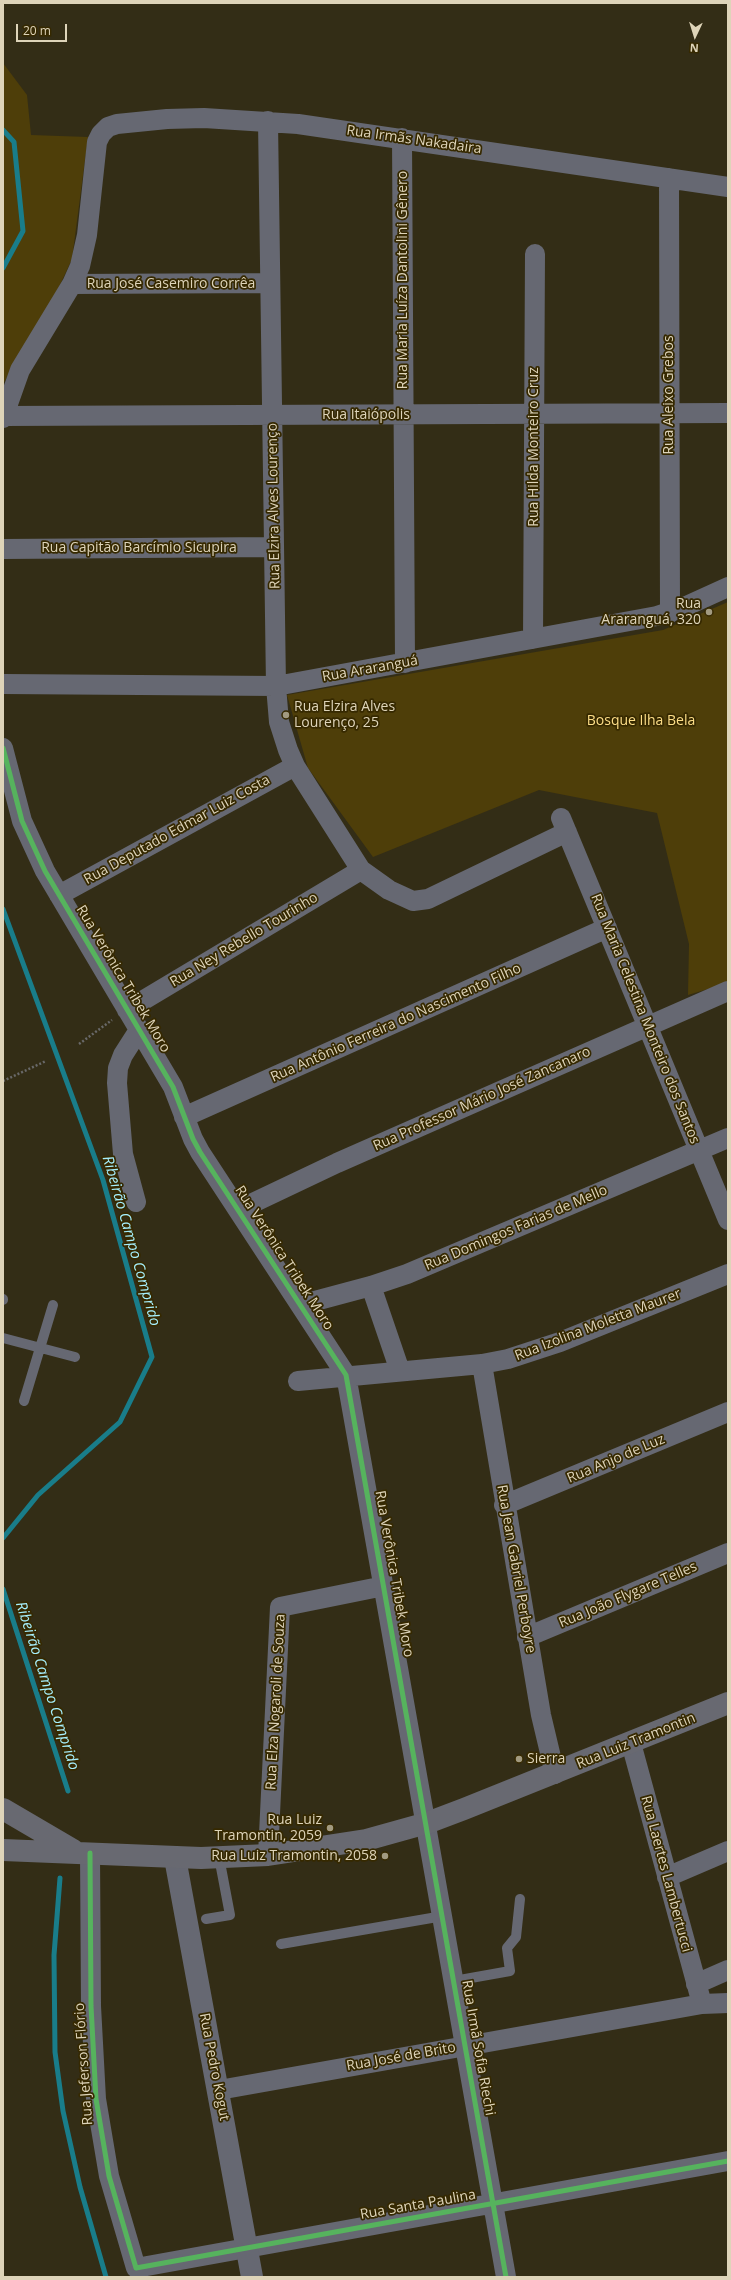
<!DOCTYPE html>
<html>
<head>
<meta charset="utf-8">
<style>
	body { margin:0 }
	#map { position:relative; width:731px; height:2280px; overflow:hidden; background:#332d16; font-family:"Open Sans",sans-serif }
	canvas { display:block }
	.frame { position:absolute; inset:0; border:4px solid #ded4b9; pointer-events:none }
	.north { position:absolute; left:675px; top:16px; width:40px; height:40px; -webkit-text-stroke:3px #362900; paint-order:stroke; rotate:184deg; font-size:11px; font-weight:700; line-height:16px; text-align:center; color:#ded4b9 }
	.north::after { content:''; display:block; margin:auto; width:14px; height:18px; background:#ded4b9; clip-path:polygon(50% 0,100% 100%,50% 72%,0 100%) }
	.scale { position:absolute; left:16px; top:24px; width:51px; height:18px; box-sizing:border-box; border:2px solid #ded4b9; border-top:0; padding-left:5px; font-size:12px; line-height:14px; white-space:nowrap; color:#ded4b9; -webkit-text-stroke:3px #362900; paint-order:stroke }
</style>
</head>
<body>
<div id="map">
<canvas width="731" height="2280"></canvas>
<div class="frame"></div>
<div class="north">N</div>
<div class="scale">20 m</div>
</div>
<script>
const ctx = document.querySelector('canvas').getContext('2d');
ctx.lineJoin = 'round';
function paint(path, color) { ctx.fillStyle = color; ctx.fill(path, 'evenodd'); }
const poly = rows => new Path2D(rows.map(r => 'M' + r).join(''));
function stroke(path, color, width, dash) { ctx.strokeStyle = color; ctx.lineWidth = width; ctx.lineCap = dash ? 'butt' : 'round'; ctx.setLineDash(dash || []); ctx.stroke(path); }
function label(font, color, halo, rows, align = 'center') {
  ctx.font = font + ' "Open Sans",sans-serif'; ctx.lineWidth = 3.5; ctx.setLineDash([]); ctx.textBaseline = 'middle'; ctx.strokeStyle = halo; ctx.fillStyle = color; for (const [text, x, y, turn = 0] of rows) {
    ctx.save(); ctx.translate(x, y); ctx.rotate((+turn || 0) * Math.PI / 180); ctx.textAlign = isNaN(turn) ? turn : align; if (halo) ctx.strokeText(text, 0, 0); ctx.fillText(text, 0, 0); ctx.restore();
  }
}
paint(poly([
	[3,63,27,95,31,135,88,137,72,259,59,287,3,384],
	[728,602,728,983,688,995,689,944,657,813,539,790,373,857,308,768,287,695,663,630]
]), '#4e3e09');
stroke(poly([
	[3,130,14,142,23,231,3,268],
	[3,909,103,1180,152,1357,120,1422,38,1495,3,1538],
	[3,1589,68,1791],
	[60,1878,54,1955,55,2052,63,2111,80,2187,106,2277]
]), '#197d8a', 5);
stroke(poly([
	[79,1044,112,1020],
	[3,1081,46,1061]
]), '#696969', 2.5, [2, 2]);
stroke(poly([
	[3,1300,3,1299],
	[3,1338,75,1357],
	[24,1401,53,1305],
	[206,1919,230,1915,219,1857],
	[281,1944,443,1916],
	[454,1981,510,1971,507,1948,516,1937,520,1899]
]), '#666872', 10);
stroke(poly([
	[268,121,276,686,279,722,288,750,295,766,361,870,389,890,413,901,428,899,567,832],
	[402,138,405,663],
	[669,178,670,613],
	[72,284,270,283],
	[3,416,728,413],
	[3,418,20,370,72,284,80,266,87,235,97,142,101,134,108,127,117,124,167,119,204,118,298,124,728,187],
	[3,549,274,547],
	[533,639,535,254],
	[3,684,276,686,657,616,684,607,728,587],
	[3,748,22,821,45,871,173,1087,193,1139,200,1152,346,1375,506,2277],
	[561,818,728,1220],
	[59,895,295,766],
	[127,1010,361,870],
	[184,1117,607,928],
	[136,1202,123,1154,117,1083,118,1068,123,1055,139,1030],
	[238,1210,337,1163,728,991],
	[371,1286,400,1371],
	[300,1305,371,1286,407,1274,728,1138],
	[482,1364,541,1715,555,1774],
	[298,1381,482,1364,508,1359,560,1342,728,1274],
	[504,1505,728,1412],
	[527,1637,728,1553],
	[631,1743,702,2004],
	[90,1853,91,2006,96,2099,109,2176,136,2268,728,2161],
	[268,1855,280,1607,384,1586],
	[667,1877,728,1851],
	[696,1984,728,1970],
	[219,2090,702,2004,728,2003]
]), '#666872', 20);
stroke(poly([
	[175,1858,252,2277]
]), '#666872', 22);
stroke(poly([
	[3,1809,73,1850],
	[3,1850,201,1858,268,1855,366,1840,427,1823,464,1809,728,1703]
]), '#686971', 22);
stroke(poly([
	[3,748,22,821,45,871,173,1087,193,1139,200,1152,346,1375,506,2277],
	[90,1853,91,2006,96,2099,109,2176,136,2268,728,2161]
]), '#56b35d', 5);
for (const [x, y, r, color] of [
	[709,612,4,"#a29a80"],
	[286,715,4,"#a29a80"],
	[519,1759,4,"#a29a80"],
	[330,1828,4,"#a29a80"],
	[385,1856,4,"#a29a80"]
]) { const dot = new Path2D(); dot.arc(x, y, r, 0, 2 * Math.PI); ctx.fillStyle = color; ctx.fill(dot); stroke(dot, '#362900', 1.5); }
label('14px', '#ded4b9', '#362900', [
	["Rua Irmãs Nakadaira",414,140,8],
	["Rua Maria Luíza Dantolini Gênero",403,280,-90],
	["Rua José Casemiro Corrêa",171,284],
	["Rua Aleixo Grebos",669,395,-90],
	["Rua Itaiópolis",366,415],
	["Rua Hilda Monteiro Cruz",534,447,-90],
	["Rua Elzira Alves Lourenço",274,506,-91],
	["Rua Capitão Barcímio Sicupira",139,548],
	["Rua Araranguá",370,669,-10],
	["Rua Deputado Edmar Luiz Costa",177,830,-29],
	["Rua Ney Rebello Tourinho",244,940,-31],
	["Rua Verônica Tribek Moro",123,979,59],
	["Rua Maria Celestina Monteiro dos Santos",645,1019,68],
	["Rua Antônio Ferreira do Nascimento Filho",396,1023,-24],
	["Rua Professor Mário José Zancanaro",482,1099,-24],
	["Rua Domingos Farias de Mello",516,1228,-23],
	["Rua Verônica Tribek Moro",284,1258,57],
	["Rua Izolina Moletta Maurer",598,1325,-21],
	["Rua Anjo de Luz",616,1459,-23],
	["Rua Jean Gabriel Perboyre",516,1569,80],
	["Rua Verônica Tribek Moro",394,1574,80],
	["Rua João Flygare Telles",628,1595,-23],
	["Rua Elza Nogaroli de Souza",276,1702,-87],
	["Rua Luiz Tramontin",636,1741,-22],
	["Rua Laertes Lambertucci",666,1874,75],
	["Rua Irmã Sofia Riechi",478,2048,80],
	["Rua José de Brito",401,2057,-10],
	["Rua Jeferson Flório",84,2064,-94],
	["Rua Pedro Kogut",214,2067,79],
	["Rua Santa Paulina",418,2205,-10]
]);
label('14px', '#ded4b9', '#362900', [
	["Rua",701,604],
	["Araranguá, 320",701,620],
	["Rua Elzira Alves",294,707,"left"],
	["Lourenço, 25",294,723,"left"],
	["Sierra",527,1759,"left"],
	["Rua Luiz",322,1820],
	["Tramontin, 2059",322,1836],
	["Rua Luiz Tramontin, 2058",377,1856]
], 'right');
label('14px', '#fcdd87', '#362900', [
	["Bosque Ilha Bela",641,721]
]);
label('italic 15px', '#a6effd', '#362900', [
	["Ribeirão Campo Comprido",131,1241,74],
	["Ribeirão Campo Comprido",47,1686,72]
]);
</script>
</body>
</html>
